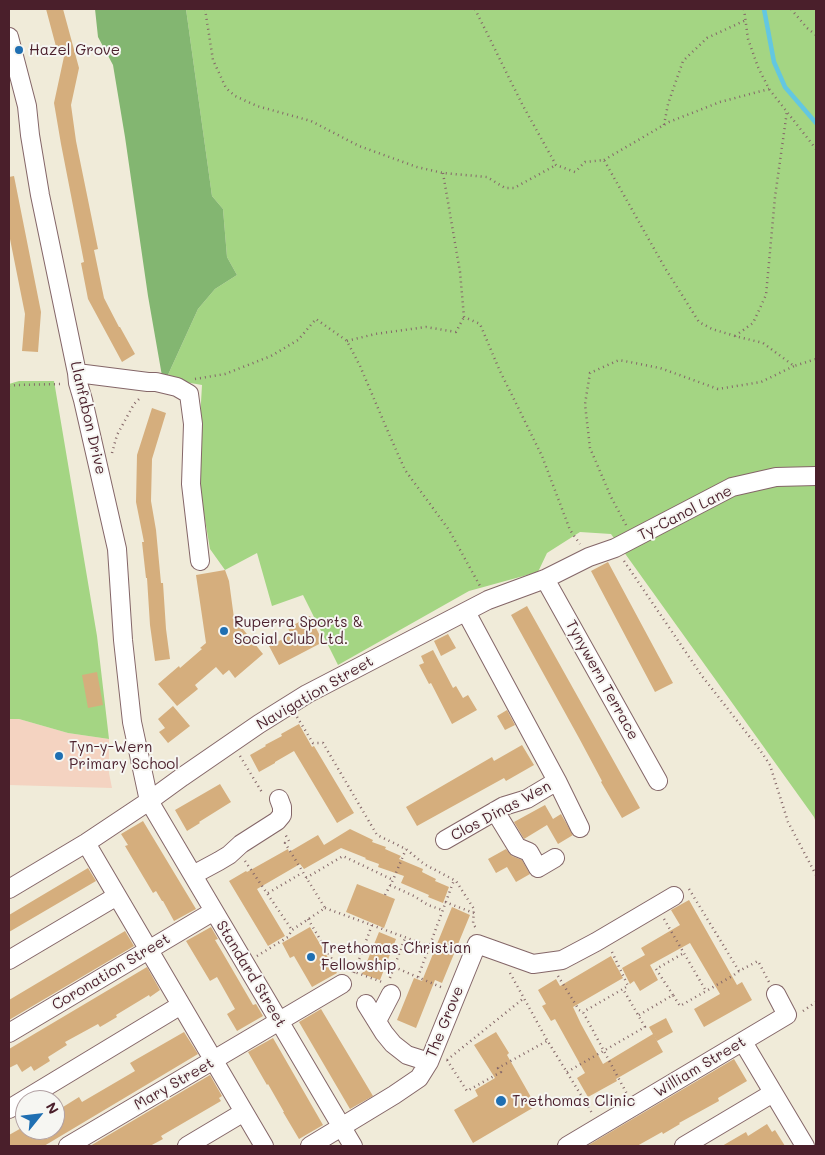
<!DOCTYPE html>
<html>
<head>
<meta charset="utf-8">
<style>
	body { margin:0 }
	#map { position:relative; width:825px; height:1155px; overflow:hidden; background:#f0ebd9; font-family:Mali,sans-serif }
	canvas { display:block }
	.frame { position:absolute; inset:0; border:10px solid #4a1f2b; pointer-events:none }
	.north { position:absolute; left:15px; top:1090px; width:50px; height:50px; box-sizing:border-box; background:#f6f6f2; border:1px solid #b1a0a2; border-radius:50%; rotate:61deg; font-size:14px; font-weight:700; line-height:20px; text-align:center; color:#4a1f2b }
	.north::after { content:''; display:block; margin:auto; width:18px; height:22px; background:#1f6fb2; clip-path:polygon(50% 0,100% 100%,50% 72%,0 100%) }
</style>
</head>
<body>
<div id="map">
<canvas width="825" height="1155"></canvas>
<div class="frame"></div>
<div class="north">N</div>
</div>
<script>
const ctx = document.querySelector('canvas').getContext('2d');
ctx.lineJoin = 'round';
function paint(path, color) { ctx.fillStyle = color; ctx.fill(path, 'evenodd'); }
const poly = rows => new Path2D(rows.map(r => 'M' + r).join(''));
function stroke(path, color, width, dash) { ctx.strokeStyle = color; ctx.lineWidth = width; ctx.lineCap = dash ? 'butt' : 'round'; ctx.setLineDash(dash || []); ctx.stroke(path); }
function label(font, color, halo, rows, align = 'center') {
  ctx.font = font + ' Mali,sans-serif'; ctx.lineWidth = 4; ctx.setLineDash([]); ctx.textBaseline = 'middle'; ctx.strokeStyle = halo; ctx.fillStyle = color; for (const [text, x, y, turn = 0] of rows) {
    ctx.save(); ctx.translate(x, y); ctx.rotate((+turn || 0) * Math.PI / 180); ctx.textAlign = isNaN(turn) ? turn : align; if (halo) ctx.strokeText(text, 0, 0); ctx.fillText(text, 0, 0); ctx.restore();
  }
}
paint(poly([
	[9,719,19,719,68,733,109,739,109,773,112,788,9,785]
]), '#f4d3c1');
paint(poly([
	[186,9,816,9,816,823,814,817,611,534,580,532,547,553,538,572,469,591,338,665,303,595,272,606,257,553,225,570,210,549,201,496,200,420,202,385,179,381,167,377,198,309,215,289,237,275,227,257,223,209,212,196],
	[19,381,54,381,97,636,109,739,68,733,19,719,9,719,9,384]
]), '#a4d583');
paint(poly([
	[95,9,186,9,212,196,223,209,227,257,237,275,215,289,198,309,167,377,162,376,148,296,125,137,113,65,98,37]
]), '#83b671');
stroke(poly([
	[764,9,774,62,785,87,816,123]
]), '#63c7e1', 4.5);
paint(poly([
	[46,9,63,9,79,68,71,105,76,141,98,249,94,250,104,298,119,327,120,327,135,354,122,362,88,299,81,263,84,262,61,144,54,103,65,52,58,54],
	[14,176,41,312,38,352,22,351,25,314,9,234,9,177],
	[152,408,166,413,152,459,151,501,156,530,161,583,163,583,166,629,170,659,155,661,150,625,147,578,146,578,142,542,144,542,136,502,137,455],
	[608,562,673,683,655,692,591,571],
	[225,570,229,581,234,618,263,654,235,678,229,670,223,675,216,667,195,685,198,689,177,706,158,684,179,666,180,668,202,649,200,648,206,643,196,575],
	[527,606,640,808,622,818,601,782,602,781,579,738,511,615],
	[310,616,323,642,279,665,269,646,291,635,288,628],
	[448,634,456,648,441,656,434,641],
	[433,650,453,688,456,686,463,698,468,695,477,710,452,724,431,683,429,684,419,665,424,663,421,656],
	[97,672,103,705,88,708,82,675],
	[173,706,190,726,168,743,159,732,165,728,158,719],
	[507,710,515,725,505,730,497,716],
	[299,724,312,747,314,746,354,813,337,823,294,751,275,762,275,763,259,772,250,755,266,746,265,745,282,736,281,734],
	[522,745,534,765,506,781,504,778,417,826,406,807,492,757,494,761],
	[220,784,231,802,199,822,200,823,187,831,175,810],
	[545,805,553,819,561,814,573,835,558,844,547,825,524,839,514,822],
	[143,821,196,909,174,921,163,901,162,901,156,891,153,893,125,846,128,845,121,834],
	[350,829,373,840,372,842,386,847,385,849,401,856,399,859,423,869,422,872,436,879,435,881,449,887,443,903,428,897,429,895,401,883,404,876,378,867,379,864,365,859,366,858,341,848,304,869,300,864,257,889,285,936,268,946,229,881,246,871,247,872,288,849,289,852,318,835,324,845],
	[506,849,512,856,522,860,530,874,516,882,507,867,496,873,488,859],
	[88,868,96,881,9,932,9,915],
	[357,884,395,899,384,928,346,912],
	[689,900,737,985,742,982,752,1000,704,1027,694,1009,720,994,690,943,650,965,658,980,640,991,634,981,630,984,622,968,645,955,641,948,680,925,671,910],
	[452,907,470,915,442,983,435,980,416,1028,397,1020,414,978,422,981],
	[211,927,218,939,215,940,221,950,253,1005,256,1004,263,1016,237,1031,227,1014,235,1009,217,977,210,981,186,941],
	[310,927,337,973,312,987,294,956,290,958,282,943],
	[125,931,134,946,9,1020,9,1000],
	[379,932,396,939,380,980,362,974],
	[611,956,623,978,573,1007,581,1024,603,1064,653,1034,663,1052,616,1079,617,1081,588,1097,577,1078,585,1073,555,1019,551,1021,542,1006,546,1004,538,990,556,979,560,986],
	[147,967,160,990,150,997,149,995,116,1015,117,1017,100,1027,98,1024,65,1042,67,1045,48,1057,50,1061,34,1071,31,1066,22,1072,17,1064,9,1068,9,1049],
	[321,1009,373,1096,350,1109,299,1022],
	[666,1018,673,1032,657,1041,649,1027],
	[184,1032,198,1054,44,1146,9,1146,9,1135,25,1126,25,1130,55,1130,55,1112,79,1097,82,1102,135,1071,130,1063],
	[496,1032,509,1053,507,1055,536,1106,473,1143,454,1110,478,1096,475,1090,495,1078,474,1045],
	[273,1038,323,1125,299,1139,283,1112,284,1112,268,1084,267,1085,248,1052],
	[734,1059,747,1081,718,1098,719,1101,679,1123,680,1124,663,1134,662,1132,637,1146,587,1146],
	[210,1075,222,1096,219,1098,221,1101,161,1136,163,1139,150,1146,90,1146],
	[767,1124,772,1132,775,1130,785,1146,722,1146,746,1132,748,1136]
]), '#d5ae7d');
const minor = poly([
	[9,37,27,106,30,135,40,195,77,373,78,383,83,400,117,549,123,640,132,722,149,801,353,1146],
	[77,373,148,382,156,382,177,387,189,394,193,424,191,484,200,561],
	[545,579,658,781],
	[466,612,557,781,580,828],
	[495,811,517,847,529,852,538,868,555,858],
	[445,840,504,806,527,799,557,781],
	[86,843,264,1146],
	[193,875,219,861,229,855,241,844,277,821,282,815,282,807,279,799],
	[9,889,86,843,149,801,182,777,259,724,307,694,488,600,545,579,589,557,615,548,732,487,776,477,816,476],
	[9,960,117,896],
	[366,1004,384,1033,393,1044,407,1055,429,1062],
	[377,1021,391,994],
	[9,1033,214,911],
	[743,1042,805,1146],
	[9,1109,181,1005],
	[68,1146,342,984],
	[187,1146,244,1112],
	[310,1146,394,1095,419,1078,429,1062,477,944,533,964,562,960,596,942,674,896],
	[567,1146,787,1015,776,994],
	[684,1146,773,1093]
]);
stroke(minor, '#846668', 20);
stroke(poly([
	[205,9,213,60,226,88,235,96,257,106,311,121,359,146,417,167,443,173,487,177,505,188,514,188,556,165],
	[475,9,522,104,556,165,575,172,585,162,604,160,665,268,699,322,712,329,735,336,763,343,794,366,816,359],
	[744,9,748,39,758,67,769,89,816,149],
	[791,9,807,28,816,35],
	[664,125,668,104,683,61,707,38,746,20],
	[604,160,669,122,720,102,769,89],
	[443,173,460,272,464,317,480,324,499,369,542,456,570,530,580,544],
	[735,336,753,323,766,295,775,197,787,111],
	[347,341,375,334,426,327,456,332,464,317],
	[195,379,225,374,271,356,298,340,316,319,347,341,360,366,389,434,405,470,449,530,480,586],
	[9,386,16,385,62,384],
	[112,453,117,435,134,404,141,397],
	[626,525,611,497,590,448,585,404,590,373,619,360,660,368,718,389,761,382,794,366],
	[624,561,702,676,760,750,770,765,788,822,816,875],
	[297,717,313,743,323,743,377,835,406,849,424,864,456,881,474,909,473,924,476,928],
	[240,756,263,794],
	[245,861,292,930],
	[306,878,343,856,393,880],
	[390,885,414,896,428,905,442,910],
	[689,889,739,971,758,961,769,982],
	[268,893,302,873],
	[385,895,393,880,406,849],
	[445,902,474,913],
	[325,908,429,946],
	[308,919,336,966,339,967],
	[664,919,706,991],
	[612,952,628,986,623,989],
	[257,956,288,937,292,930,325,908,285,843,289,841,285,834],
	[394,967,443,988],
	[352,971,382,982],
	[354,973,372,925],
	[510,973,547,1040,592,1113],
	[558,976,579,1010,583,1012,627,1094],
	[418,977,454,880],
	[390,978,405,938],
	[673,995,656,969,684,953],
	[803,1011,816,1002],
	[639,1015,673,995,680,1006,734,975,739,971],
	[447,1060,467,1091,501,1072,498,1068,547,1041],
	[447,1060,524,998],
	[567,1072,645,1027,623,989,583,1012]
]), '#846668', 2.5, [1, 4]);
stroke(minor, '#fff', 18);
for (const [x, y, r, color] of [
	[19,50,5,"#1f6fb2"],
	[224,631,5,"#1f6fb2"],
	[59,756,5,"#1f6fb2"],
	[311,957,5,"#1f6fb2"],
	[501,1101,6,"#1f6fb2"]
]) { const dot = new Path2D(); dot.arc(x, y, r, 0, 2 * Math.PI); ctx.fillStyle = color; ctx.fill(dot); stroke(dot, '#f6f6f2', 2); }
label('15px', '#4a1f2b', '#f6f6f2', [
	["Hazel Grove",29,50],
	["Ruperra Sports &",234,622],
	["Social Club Ltd.",234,639],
	["Tyn-y-Wern",69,747],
	["Primary School",69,764],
	["Trethomas Christian",321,948],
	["Fellowship",321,965],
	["Trethomas Clinic",512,1101]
], 'left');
label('15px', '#4a1f2b', '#f6f6f2', [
	["Llanfabon Drive",88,418,77],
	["Ty-Canol Lane",685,513,-27],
	["Tynywern Terrace",602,680,61],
	["Navigation Street",315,693,-30],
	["Clos Dinas Wen",501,811,-28],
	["Coronation Street",111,972,-31],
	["Standard Street",251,974,59],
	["The Grove",445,1022,-68],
	["William Street",700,1067,-31],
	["Mary Street",174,1084,-30]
]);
</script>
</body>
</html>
